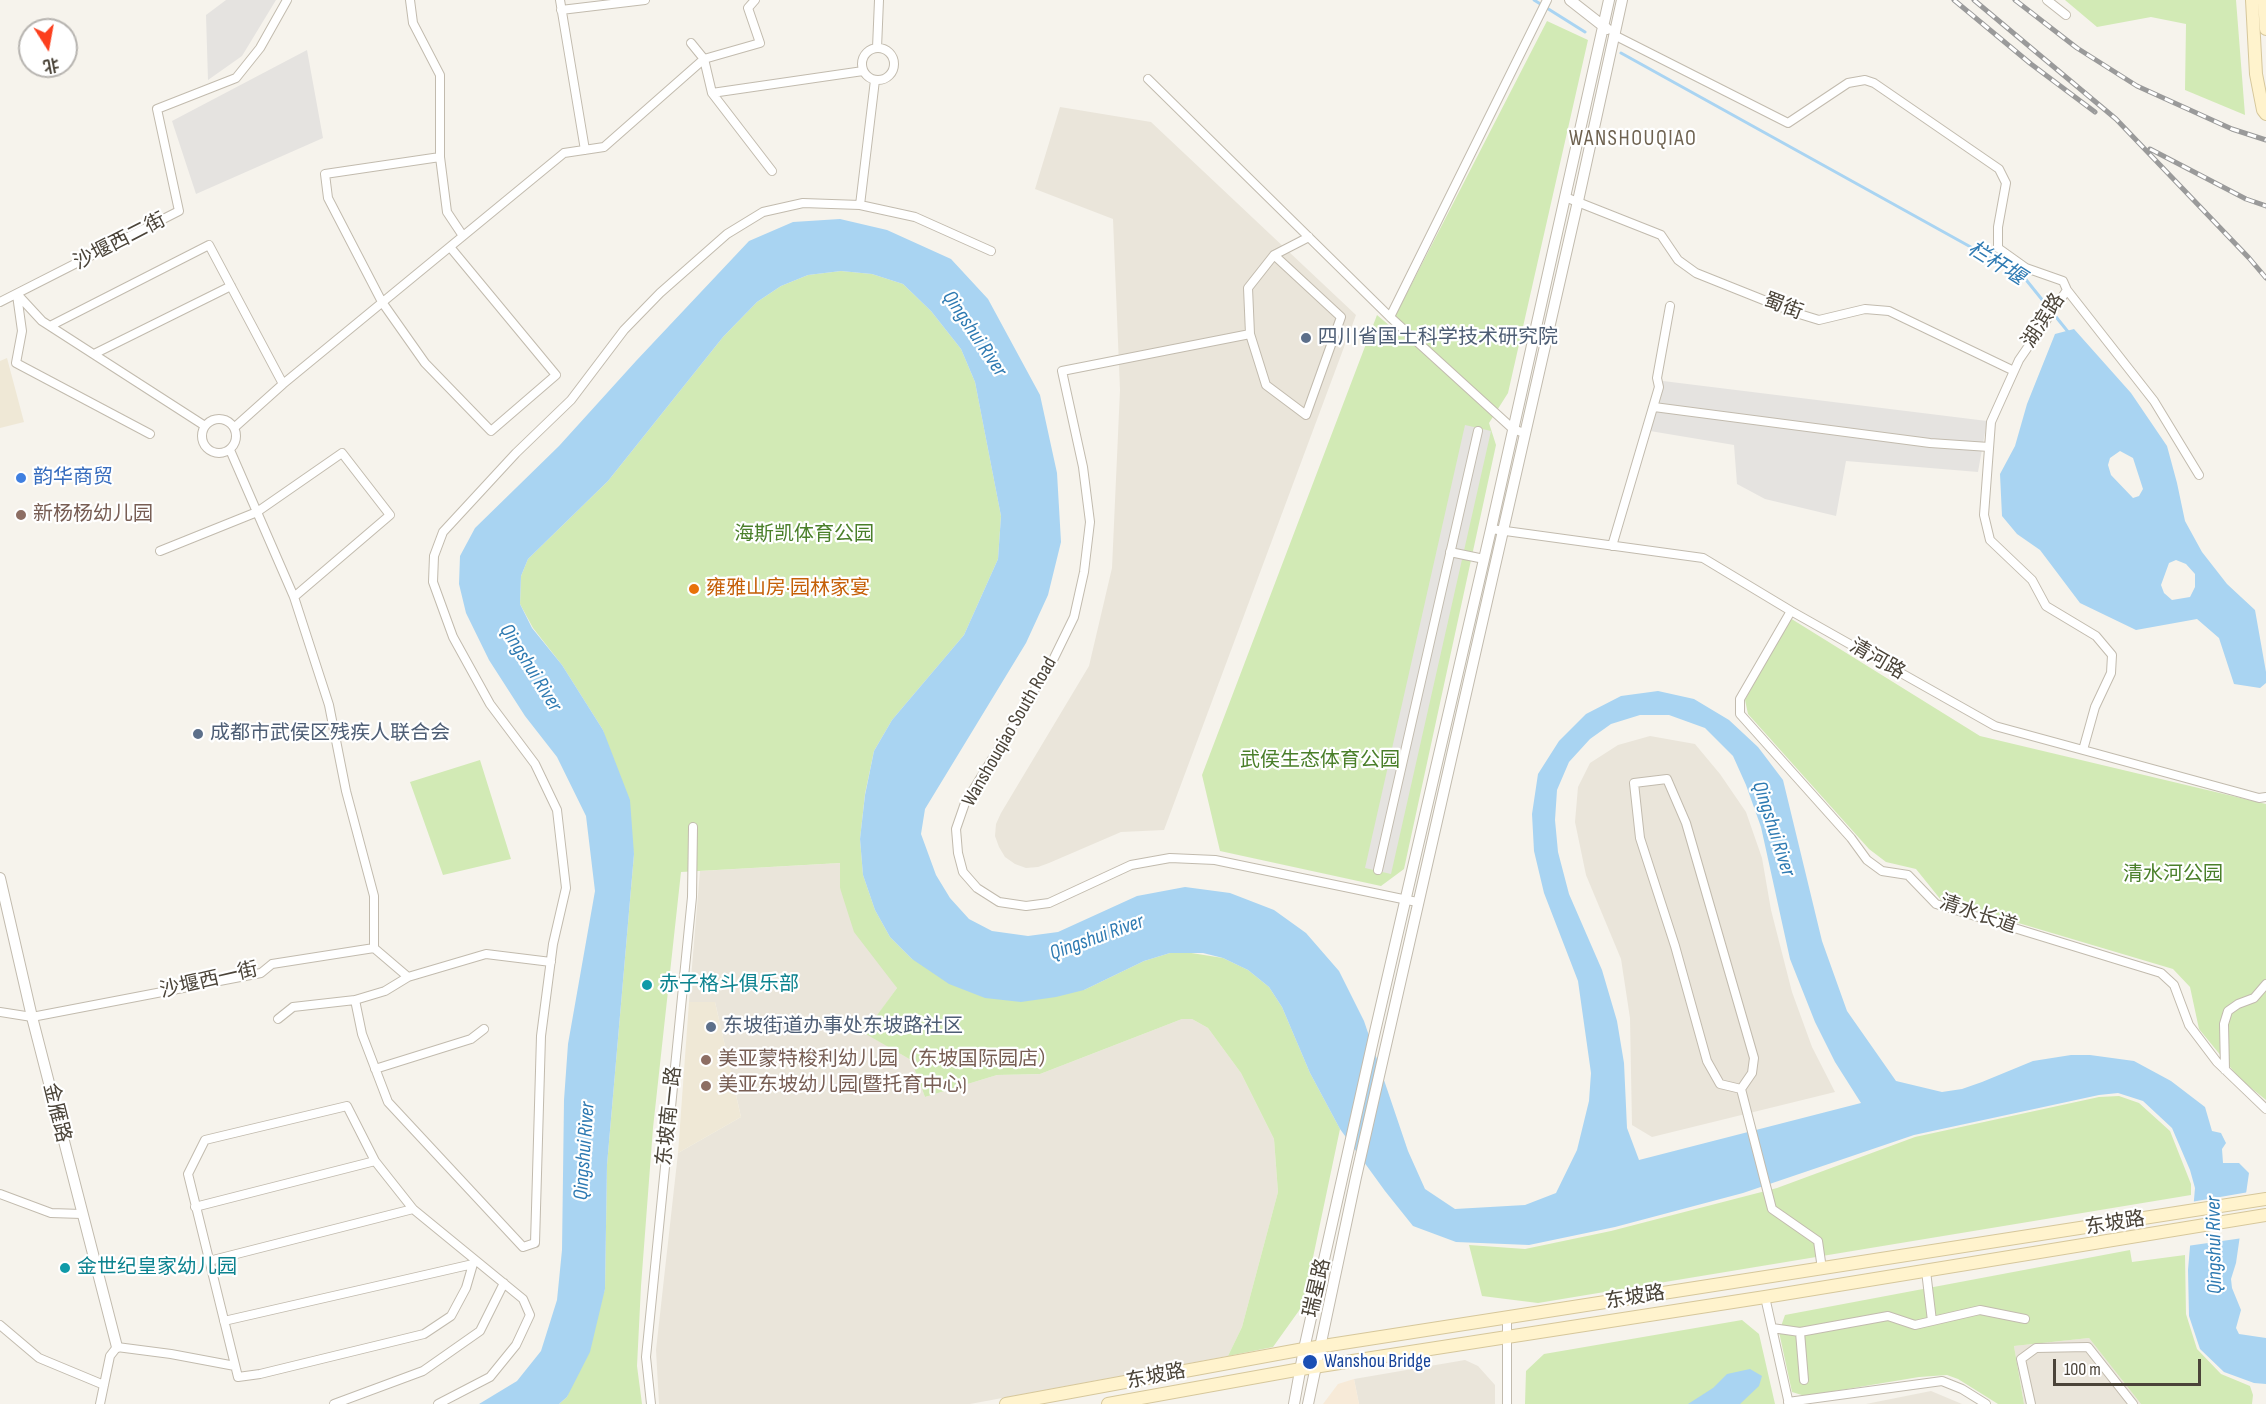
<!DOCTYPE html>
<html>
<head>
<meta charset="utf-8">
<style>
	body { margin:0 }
	#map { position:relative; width:2266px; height:1404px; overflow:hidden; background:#f6f3ec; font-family:"Sofia Sans Condensed","Noto Sans SC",sans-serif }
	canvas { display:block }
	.north { position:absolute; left:18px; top:18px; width:60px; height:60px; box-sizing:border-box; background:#fff; border:2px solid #b7b4b0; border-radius:50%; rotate:169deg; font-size:16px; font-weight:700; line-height:24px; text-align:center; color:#4b4439 }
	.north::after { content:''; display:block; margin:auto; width:21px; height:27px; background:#fc3f1d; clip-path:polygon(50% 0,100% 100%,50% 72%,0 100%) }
	.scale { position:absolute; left:2053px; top:1359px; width:148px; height:27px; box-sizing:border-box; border:3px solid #4b4439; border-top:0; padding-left:8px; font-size:18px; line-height:21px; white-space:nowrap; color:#4b4439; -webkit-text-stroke:4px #fff; paint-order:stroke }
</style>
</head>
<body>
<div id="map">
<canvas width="2266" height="1404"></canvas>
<div class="north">北</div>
<div class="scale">100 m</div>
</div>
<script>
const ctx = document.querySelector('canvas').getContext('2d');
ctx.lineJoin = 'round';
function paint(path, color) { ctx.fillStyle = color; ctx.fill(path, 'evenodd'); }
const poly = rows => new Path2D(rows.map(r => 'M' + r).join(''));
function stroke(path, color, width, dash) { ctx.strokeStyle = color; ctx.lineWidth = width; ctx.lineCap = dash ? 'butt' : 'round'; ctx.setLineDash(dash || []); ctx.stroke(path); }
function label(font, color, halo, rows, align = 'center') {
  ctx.font = font + ' "Sofia Sans Condensed","Noto Sans SC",sans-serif'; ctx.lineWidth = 4.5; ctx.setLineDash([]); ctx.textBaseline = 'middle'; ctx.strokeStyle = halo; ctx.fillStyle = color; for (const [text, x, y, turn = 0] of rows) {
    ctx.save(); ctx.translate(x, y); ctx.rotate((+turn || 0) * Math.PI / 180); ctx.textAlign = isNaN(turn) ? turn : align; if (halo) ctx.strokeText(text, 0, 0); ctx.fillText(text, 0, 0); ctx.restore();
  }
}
paint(poly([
	[1060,107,1151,122,1356,315,1164,830,1121,832,1049,863,1038,867,1026,868,1015,864,1005,857,999,847,995,836,996,824,1001,813,1089,666,1112,568,1120,390,1113,219,1035,189],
	[1650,736,1695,744,1720,774,1746,812,1762,858,1771,910,1792,992,1812,1047,1835,1092,1652,1137,1632,1125,1630,1018,1621,959,1586,875,1575,822,1578,787,1590,763,1618,745],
	[841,863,840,888,897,988,865,1033,911,1060,925,1097,997,1075,1040,1074,1182,1019,1192,1019,1208,1028,1241,1073,1274,1139,1278,1192,1242,1327,1228,1356,970,1404,659,1404,656,1350,678,1153,741,1117,715,1002,689,1002,700,871],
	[2089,1338,2141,1404,2024,1404,2014,1346],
	[1465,1360,1478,1366,1495,1385,1495,1404,1359,1404,1354,1379],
	[1931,1391,1962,1404,1866,1404]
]), '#eae5da');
paint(poly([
	[1354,1379,1359,1404,1323,1404,1338,1384]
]), '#f7ead8');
paint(poly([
	[7,358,24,422,0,428,0,361],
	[689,1002,715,1002,741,1117,678,1153]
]), '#efe8d6');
paint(poly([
	[2065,0,2236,0,2245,115,2185,90,2186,24,2151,17,2097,27],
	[1547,21,1588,40,1508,393,1489,423,1496,445,1404,869,1381,886,1220,851,1202,775,1377,315,1390,326],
	[841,271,872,274,903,284,931,311,961,349,975,382,1001,516,998,559,964,635,892,720,874,751,865,794,860,839,863,875,875,910,890,937,912,959,1084,990,1144,961,1170,953,1185,952,1223,958,1248,970,1269,987,1282,1007,1310,1073,1340,1129,1303,1305,1273,1347,1228,1356,1242,1327,1278,1192,1274,1139,1241,1073,1208,1028,1192,1019,1182,1019,1040,1074,997,1075,925,1097,911,1060,864,1033,897,988,854,932,840,888,840,863,681,872,653,1128,641,1286,637,1366,642,1404,559,1404,567,1397,605,1289,607,1165,634,854,603,730,562,665,533,628,520,604,521,576,528,559,608,481,723,337,757,302,781,286,808,275],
	[1790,618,1980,736,2266,804,2266,1100,2240,1079,2199,1029,2190,987,2173,969,1941,900,1916,869,1886,862,1869,849,1748,714,1745,700],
	[480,760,511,859,443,875,410,782],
	[2119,1096,2139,1103,2170,1131,2191,1184,2191,1195,1538,1303,1482,1296,1469,1245,1525,1249,1611,1231,1777,1188,1915,1137,2099,1097],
	[2130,1250,2132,1262,2185,1255,2186,1314,2197,1349,2221,1374,2250,1386,2253,1395,2252,1404,2141,1404,2089,1338,2014,1346,2024,1404,1998,1404,1958,1379,1947,1375,1919,1377,1805,1396,1792,1392,1779,1332,1785,1315],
	[1742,1320,1759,1334,1775,1404,1525,1404,1526,1371,1544,1354]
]), '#d2eab5');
paint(poly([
	[226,0,276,0,242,56,208,80,206,15],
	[307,50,323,138,196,194,172,121],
	[1663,381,1987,421,1978,472,1846,461,1836,516,1765,499,1737,484,1734,445,1650,431],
	[1465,425,1491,431,1391,874,1365,868]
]), '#e5e3e0');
paint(poly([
	[840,219,887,230,951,259,988,299,1040,395,1057,473,1061,542,1048,595,1026,643,925,809,921,834,936,875,950,898,969,919,992,931,1028,936,1058,932,1137,896,1185,887,1230,893,1274,910,1306,933,1339,971,1364,1021,1408,1151,1425,1189,1455,1209,1525,1205,1556,1193,1577,1150,1589,1101,1591,1073,1578,981,1544,893,1534,851,1532,814,1538,774,1559,741,1586,714,1621,696,1658,691,1694,699,1729,720,1758,747,1783,780,1822,941,1847,1011,1896,1081,1942,1092,1962,1089,1982,1082,2033,1061,2071,1055,2090,1055,2134,1061,2171,1081,2205,1107,2212,1131,2221,1133,2226,1143,2222,1149,2223,1163,2239,1163,2249,1173,2236,1263,2231,1279,2232,1288,2241,1310,2236,1328,2239,1334,2266,1338,2266,1384,2254,1383,2224,1372,2200,1349,2189,1316,2188,1270,2195,1188,2190,1170,2172,1128,2143,1101,2118,1093,2099,1095,1914,1135,1743,1193,1615,1227,1529,1245,1456,1242,1413,1226,1385,1191,1340,1129,1310,1073,1282,1007,1269,987,1248,970,1223,958,1203,953,1170,953,1144,961,1084,990,1056,997,1021,1002,985,998,949,984,912,959,890,937,875,910,863,875,860,839,865,795,874,751,892,720,964,635,998,559,1001,516,975,382,961,349,931,311,903,284,872,274,841,271,808,275,781,286,757,302,723,337,608,481,528,559,521,576,520,604,532,628,562,665,603,730,630,800,634,854,607,1165,605,1289,590,1352,567,1397,559,1404,479,1404,517,1381,541,1351,557,1300,562,1250,564,1100,568,1044,595,891,586,816,557,757,525,716,489,660,466,613,459,584,460,556,475,528,559,446,636,361,749,241,793,222],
	[1640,715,1669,715,1705,728,1733,756,1746,785,1761,827,1790,959,1815,1022,1835,1062,1861,1103,1639,1160,1627,1128,1624,1063,1617,1021,1602,970,1569,894,1558,852,1555,820,1557,790,1569,762,1590,739,1611,724],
	[2074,329,2131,393,2167,446,2177,483,2185,521,2202,552,2227,584,2255,610,2266,672,2266,683,2260,688,2234,684,2219,638,2197,619,2136,630,2080,603,2040,550,2017,534,2002,516,2000,474,2015,446,2027,404,2055,334],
	[2120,451,2133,458,2143,489,2139,496,2133,498,2111,475,2108,465,2110,458],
	[2176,560,2186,564,2195,574,2195,587,2190,597,2172,600,2164,593,2161,585,2169,563],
	[1750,1369,1762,1376,1759,1386,1740,1404,1688,1404,1713,1388,1727,1374]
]), '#a9d4f2');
paint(poly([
	[2249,1192,2243,1238,2187,1246,2191,1202]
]), '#f6f3ec');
stroke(poly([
	[1534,0,1585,32],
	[1621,53,2023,276,2069,333]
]), '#a9d4f2', 3);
const minor = poly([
	[410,0,413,23,440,75,440,157,447,212,463,236],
	[560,0,585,150],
	[2047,0,2066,15],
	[561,10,645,0],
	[1614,35,1788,123,1848,83,1865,80,1874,83,1999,169,2006,183,1998,227,1998,248,2026,268,2063,281,2067,290,2019,360,1991,422,1984,515,1990,540,2032,580,2046,606,2096,636,2112,655,2111,673,2095,707,2083,750],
	[691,43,704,59,712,93,772,171],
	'862 64a16 16 0 1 1 32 0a16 16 0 1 1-32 0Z',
	[877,48,879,0],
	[1148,79,1390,317,1513,429,1524,433],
	[712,93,863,71],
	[440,157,325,174,328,198,382,302,425,363,491,431,556,375,450,247],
	[1565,197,1661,235,1678,260,1696,273,1796,313,1819,320,1865,309,1889,311,2014,371],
	[860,205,875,80],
	[1274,255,1341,317,1306,415,1266,385,1250,334,1248,288,1274,255,1309,237],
	[2067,290,2154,401,2199,475],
	[17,294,42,321,205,426],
	[17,295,22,331,16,363,150,434],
	[0,302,179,211,157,109,236,78,260,48,287,0],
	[1390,317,1547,0],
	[50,326,209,245,283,384],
	[1250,334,1062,371,1083,467,1090,522,1084,572,1074,617,1053,660,965,803,956,829,958,853,963,872,977,888,999,902,1026,906,1049,903,1131,865,1170,858,1215,860,1417,902],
	[94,354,231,286],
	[1654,407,1930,443,1989,447],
	'202 436a17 17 0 1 1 34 0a17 17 0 1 1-34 0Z',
	[235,427,283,384,564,153,604,147,704,59,760,43,748,8,755,0],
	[230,450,294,597,329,705,346,791,374,896,374,948],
	[1491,529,1703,558,1791,611,1995,726,2259,798,2266,797],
	[1612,546,1659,387,1657,378,1670,306],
	[160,551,257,512,342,453,390,515,294,597],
	[1450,552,1484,559],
	[1791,611,1740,699,1740,714,1851,838,1867,860,1882,871,1908,875,1936,904,2161,973,2174,985,2189,1025,2217,1062,2266,1109],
	[1378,870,1478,431],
	[355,1000,362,1034,388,1102,523,1247,535,1243,541,1036,553,944,566,888,557,810,535,764,490,704,453,637,433,582,434,556,443,532,516,453,571,400,624,330,660,293,727,234,763,212,803,203,860,205,915,217,991,251],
	[0,1012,32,1017,261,973,272,964,374,948,408,977],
	[278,1019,293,1007,355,1000,385,991,408,977,486,954,551,962],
	[375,1069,471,1039,484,1029],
	[2225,1070,2224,1024,2228,1011,2238,1004,2254,998,2266,984],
	[1741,1089,1720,1084,1707,1061,1675,946,1640,838,1634,783,1667,779,1686,823,1754,1058,1752,1073,1741,1089,1772,1209,1818,1241,1822,1269],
	[0,1194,51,1213,82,1214],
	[195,1207,375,1161],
	[209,1261,413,1209],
	[1926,1271,1932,1321],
	[1765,1297,1789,1404],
	[224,1321,473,1264],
	[0,1325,39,1358,104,1385],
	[1772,1328,1800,1332,1888,1316,1915,1325,1980,1310,2025,1319],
	[1800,1332,1804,1380],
	[1788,1402,1942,1381,1962,1389,1986,1404],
	[100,1404,110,1356,117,1347,171,1354,235,1366],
	[334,1404,423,1371,480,1331,504,1283],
	[438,1404,490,1377,516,1345,530,1315,523,1299,413,1209,375,1161,347,1106,205,1140,188,1174,238,1377,260,1374,424,1334,451,1316,466,1288,473,1264],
	[651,1404,646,1357,692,897,693,827],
	[1507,1404,1507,1318],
	[2031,1404,2021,1359,2036,1348,2088,1347,2133,1404]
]);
const tertiary = poly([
	[1570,0,1607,29],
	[0,878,32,1017,117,1347],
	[1294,1404,1304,1349,1374,1036,1491,529,1609,0],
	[1308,1404,1356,1177,1578,201,1622,0]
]);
const secondary = poly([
	[2252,0,2256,74,2263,110,2266,114],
	[2264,0,2266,29],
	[1006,1404,1304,1349,2266,1199],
	[1108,1404,1301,1369,1765,1297,2266,1215]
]);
stroke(minor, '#c2bbae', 10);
stroke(tertiary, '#c2bbae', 12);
stroke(secondary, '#d6c79b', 14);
stroke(minor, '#fff', 8);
stroke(tertiary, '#fff', 10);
stroke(secondary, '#fff3cd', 12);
const rail = poly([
	[1954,0,2031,64,2095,112],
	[1974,0,2116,119,2249,258,2266,278],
	[2015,0,2077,48,2137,86,2232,129,2266,140],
	[2150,149,2246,199,2266,206]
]);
stroke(rail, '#9a9a9a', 5);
stroke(rail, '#fff', 3, [9]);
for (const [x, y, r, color] of [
	[1306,338,6,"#5c6f8a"],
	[21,478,6,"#3f7fe0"],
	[21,515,6,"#8d6e63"],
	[694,589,6,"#e8710a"],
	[198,734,6,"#5c6f8a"],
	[647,985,6,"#0f9aa8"],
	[711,1027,6,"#5c6f8a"],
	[706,1060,6,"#8d6e63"],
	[706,1086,6,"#8d6e63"],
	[65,1268,6,"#0f9aa8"],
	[1310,1362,8,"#1a4fb4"]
]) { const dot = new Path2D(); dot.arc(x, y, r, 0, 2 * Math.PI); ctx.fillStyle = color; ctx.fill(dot); stroke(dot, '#fff', 2); }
label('20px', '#4b4439', '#fff', [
	["沙堰西二街",120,242,-27],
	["蜀街",1783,307,21],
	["湖滨路",2044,321,-57],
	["清河路",1877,660,30],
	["Wanshouqiao South Road",1010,732,-60],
	["清水长道",1978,915,19],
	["沙堰西一街",209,981,-13],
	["金雁路",56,1113,76],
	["东坡南一路",670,1116,-84],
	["东坡路",2115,1224,-9],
	["瑞星路",1318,1288,-77],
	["东坡路",1635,1298,-9],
	["东坡路",1156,1377,-11]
]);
label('20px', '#4e5e75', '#fff', [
	["四川省国土科学技术研究院",1318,338],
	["成都市武侯区残疾人联合会",210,734],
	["东坡街道办事处东坡路社区",723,1027]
], 'left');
label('20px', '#366cbe', '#fff', [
	["韵华商贸",33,478]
], 'left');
label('20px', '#785e54', '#fff', [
	["新杨杨幼儿园",33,515],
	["美亚蒙特梭利幼儿园（东坡国际园店）",718,1060],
	["美亚东坡幼儿园(暨托育中心)",718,1086]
], 'left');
label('20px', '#4a7f2a', '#fff', [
	["海斯凯体育公园",804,535],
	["武侯生态体育公园",1320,761],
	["清水河公园",2173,875]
]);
label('20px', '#c56008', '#fff', [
	["雍雅山房·园林家宴",706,589]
], 'left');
label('20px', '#0d838f', '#fff', [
	["赤子格斗俱乐部",659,985],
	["金世纪皇家幼儿园",77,1268]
], 'left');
label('20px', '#164399', '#fff', [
	["Wanshou Bridge",1324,1362]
], 'left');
label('italic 21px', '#2e7ab2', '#fff', [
	["栏杆堰",1996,264,32],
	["Qingshui River",974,334,56],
	["Qingshui River",530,668,58],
	["Qingshui River",1773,829,72],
	["Qingshui River",1097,938,-20],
	["Qingshui River",585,1151,-86],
	["Qingshui River",2215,1245,-91]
]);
ctx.letterSpacing = '1.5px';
label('22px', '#6e6250', '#fff', [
	["WANSHOUQIAO",1633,139]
]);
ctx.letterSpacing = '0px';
</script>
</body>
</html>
